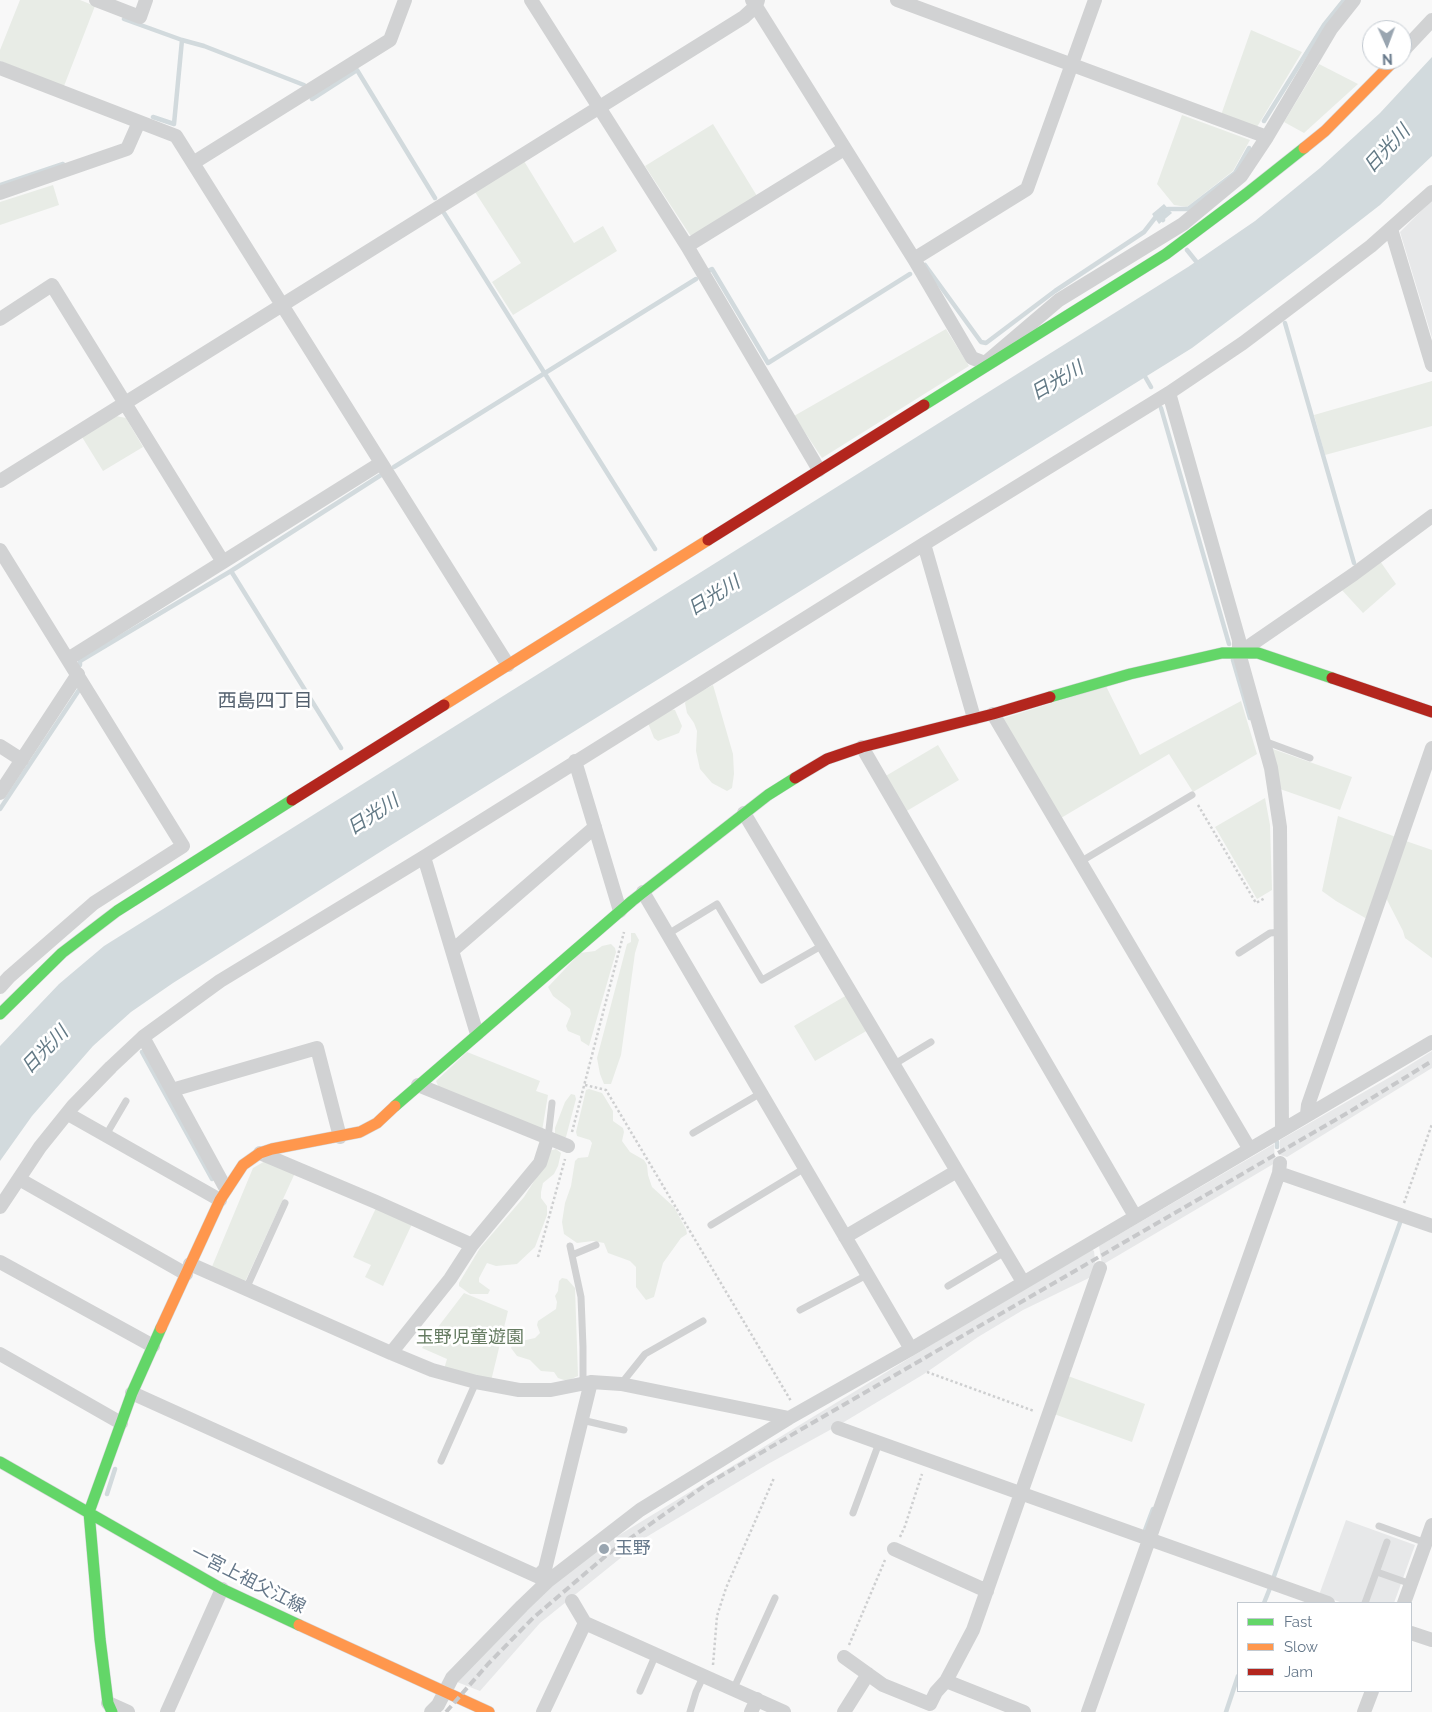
<!DOCTYPE html>
<html>
<head>
<meta charset="utf-8">
<style>
	body { margin:0 }
	#map { position:relative; width:1432px; height:1712px; overflow:hidden; background:#f8f8f8; font-family:Raleway,sans-serif }
	canvas { display:block }
	.legend { position:absolute; left:1237px; top:1602px; width:175px; height:90px; box-sizing:border-box; background:#fff; border:1px solid #c2c9d0; margin:0; padding:6px 9px; list-style:none; font-size:15px; color:#66788a }
	.legend li { display:flex; align-items:center; gap:10px; height:25px }
	.legend b { width:25px; border:1px solid #c2c9d0 }
	.north { position:absolute; left:1362px; top:20px; width:50px; height:50px; box-sizing:border-box; background:#fff; border:1px solid #c2c9d0; border-radius:50%; rotate:178deg; font-size:14px; font-weight:700; line-height:20px; text-align:center; color:#66788a }
	.north::after { content:''; display:block; margin:auto; width:18px; height:22px; background:#99a5b0; clip-path:polygon(50% 0,100% 100%,50% 72%,0 100%) }
</style>
</head>
<body>
<div id="map">
<canvas width="1432" height="1712"></canvas>
<ul class="legend">
<li><b style="height:6px;background:#63d668"></b>Fast</li>
<li><b style="height:6px;background:#ff974d"></b>Slow</li>
<li><b style="height:6px;background:#b3261e"></b>Jam</li>
</ul>
<div class="north">N</div>
</div>
<script>
const ctx = document.querySelector('canvas').getContext('2d');
ctx.lineJoin = 'round';
function paint(path, color) { ctx.fillStyle = color; ctx.fill(path, 'evenodd'); }
const poly = rows => new Path2D(rows.map(r => 'M' + r).join(''));
function stroke(path, color, width, dash) { ctx.strokeStyle = color; ctx.lineWidth = width; ctx.lineCap = dash ? 'butt' : 'round'; ctx.setLineDash(dash || []); ctx.stroke(path); }
function label(font, color, halo, rows, align = 'center') {
  ctx.font = font + ' Raleway,"Noto Sans JP",sans-serif'; ctx.lineWidth = 5; ctx.setLineDash([]); ctx.textBaseline = 'middle'; ctx.strokeStyle = halo; ctx.fillStyle = color; for (const [text, x, y, turn = 0] of rows) {
    ctx.save(); ctx.translate(x, y); ctx.rotate((+turn || 0) * Math.PI / 180); ctx.textAlign = isNaN(turn) ? turn : align; if (halo) ctx.strokeText(text, 0, 0); ctx.fillText(text, 0, 0); ctx.restore();
  }
}
paint(poly([
	[1432,200,1432,338,1400,232],
	[1432,1051,1432,1068,1287,1157,1280,1155,1280,1140,1392,1076],
	[1274,1144,1275,1163,1102,1265,1099,1246],
	[1090,1248,1094,1251,1096,1268,1091,1277,1023,1310,978,1337,924,1374,839,1425,768,1464,633,1545,628,1552,540,1623,480,1691,457,1682,549,1586,616,1537],
	[1346,1520,1415,1545,1394,1603,1343,1603,1319,1595]
]), '#e7e8e9');
paint(poly([
	[20,0,80,0,95,6,64,86,0,61,0,50],
	[1251,30,1302,52,1257,127,1221,115],
	[1319,64,1358,84,1304,133,1284,122],
	[1182,115,1250,140,1233,171,1187,207,1174,205,1157,184],
	[713,124,757,196,694,235,690,235,645,166],
	[524,161,574,243,603,226,617,251,513,315,492,282,521,263,475,192],
	[53,185,59,205,0,225,0,202],
	[946,329,969,366,822,458,794,416],
	[1432,381,1432,426,1325,455,1314,415],
	[116,416,126,418,143,447,103,471,82,437],
	[1380,561,1396,584,1363,613,1341,589],
	[713,685,733,754,734,774,732,788,727,791,712,783,700,769,696,751,697,731,694,723,687,713,685,703,688,698],
	[1106,686,1140,755,1241,701,1257,754,1193,792,1169,754,1061,818,1001,719],
	[669,709,675,710,682,726,679,733,658,741,654,738,648,723],
	[938,745,959,780,905,812,884,777],
	[1270,748,1352,777,1340,810,1280,789],
	[1265,798,1270,825,1272,890,1257,899,1215,827],
	[1338,816,1396,837,1367,919,1336,901,1322,891],
	[1403,840,1432,850,1432,958,1405,938,1403,931,1385,896],
	[631,933,635,933,639,940,635,953,621,1055,611,1084,604,1084,600,1074,597,1058,627,944,631,942],
	[611,944,615,948,616,952,589,1046,581,1041,580,1036,568,1031,566,1026,571,1014,570,1009,553,996,548,987,580,953,595,951,602,946],
	[847,995,868,1030,815,1061,794,1026],
	[467,1052,540,1081,536,1091,548,1095,542,1131,439,1088,436,1081],
	[589,1089,602,1093,604,1096,613,1111,613,1121,623,1128,624,1132,622,1141,630,1152,644,1160,647,1165,648,1175,652,1187,674,1207,686,1229,687,1234,681,1238,663,1263,654,1297,646,1300,636,1287,636,1267,630,1261,608,1253,604,1243,593,1241,577,1243,564,1234,562,1222,565,1203,571,1186,575,1161,578,1158,588,1157,592,1143,590,1140,577,1136,576,1132,586,1090],
	[571,1094,575,1095,576,1099,566,1137,563,1139,555,1135,555,1128,565,1102],
	[556,1149,561,1153,558,1166,554,1174,543,1183,541,1192,541,1198,547,1206,547,1215,535,1247,517,1264,496,1266,487,1263,479,1278,479,1282,490,1290,488,1294,470,1294,459,1286,459,1283,480,1248,524,1197,545,1164,549,1151],
	[267,1160,295,1173,244,1284,211,1269,253,1168],
	[376,1208,412,1224,383,1286,365,1277,371,1265,353,1257],
	[562,1278,567,1279,575,1288,578,1376,567,1381,558,1378,554,1372,541,1371,530,1360,517,1356,511,1348,513,1343,535,1338,540,1333,537,1325,538,1321,556,1309,557,1302,555,1296,558,1291,559,1281],
	[464,1293,508,1311,491,1381,444,1369,447,1359,422,1348],
	[1068,1376,1145,1404,1132,1442,1054,1414]
]), '#e8ece6');
paint(poly([
	[1432,57,1432,156,1380,205,1317,254,1192,348,388,847,173,983,131,1012,93,1046,32,1116,0,1161,0,1046,59,984,104,946,1188,267,1255,221,1320,168,1380,113],
	[1164,204,1172,213,1159,224,1152,214]
]), '#d2dadd');
stroke(poly([
	[124,19,182,40,204,46,304,85],
	[312,99,357,70,435,198],
	[153,117,174,124,182,40],
	[1264,121,1324,25,1344,0],
	[0,185,63,164],
	[1164,211,1168,209,1188,209,1235,173,1249,148],
	[444,213,655,549],
	[1187,250,1199,265],
	[925,265,981,342,986,343,1055,291,1144,232,1158,214,1163,220],
	[708,271,712,269,768,363,910,274],
	[1285,323,1354,563],
	[1143,373,1151,387],
	[1161,408,1229,644],
	[394,467,696,279],
	[231,571,341,748],
	[1233,660,1250,718],
	[80,665,80,661,231,571,381,475],
	[0,809,79,690],
	[142,1052,212,1179],
	[1277,1142,1277,1147],
	[107,1494,115,1469],
	[1144,1533,1153,1509],
	[1273,1579,1401,1220],
	[1264,1603,1270,1588],
	[1226,1712,1238,1676]
]), '#d2dadd', 4.5);
const fast = poly([
	[924,405,1166,254,1246,194,1304,148],
	[1050,697,1130,674,1222,653,1258,653,1332,678],
	[0,1014,62,953,117,911,292,800],
	[395,1106,632,901,768,795,795,778],
	[0,1462,222,1589,299,1625],
	[112,1712,108,1703,100,1639,89,1512,132,1393,161,1328]
]);
const slow = poly([
	[1304,148,1325,131,1395,60],
	[444,705,708,540],
	[161,1328,220,1200,243,1165,260,1153,272,1149,360,1132,377,1123,395,1106],
	[299,1625,489,1712]
]);
const jam = poly([
	[708,540,924,405],
	[1332,678,1432,712],
	[795,778,827,759,862,747,993,714,1050,697],
	[292,800,444,705]
]);
stroke(fast, '#d3d5d7', 12);
stroke(slow, '#d3d5d7', 12);
stroke(jam, '#d3d5d7', 12);
stroke(poly([
	[1198,805,1256,903,1265,898],
	[585,1085,606,1090,791,1401],
	[572,1132,624,932],
	[1404,1203,1432,1124],
	[538,1257,565,1159],
	[927,1372,1034,1411],
	[900,1537,905,1526,922,1474],
	[849,1645,885,1560],
	[713,1665,717,1616,726,1588,774,1478]
]), '#cecfd0', 2.5, [2.5, 2.5]);
stroke(poly([
	[1264,741,1310,758],
	[1080,862,1192,795],
	[668,934,717,904,762,980,823,945],
	[1239,953,1270,933,1281,932],
	[893,1065,931,1042],
	[693,1133,761,1093],
	[106,1135,126,1101],
	[548,1138,552,1103],
	[711,1225,805,1168],
	[570,1246,581,1297,583,1347,583,1384],
	[572,1255,596,1245],
	[948,1286,1005,1252],
	[246,1289,285,1203],
	[800,1310,867,1275],
	[621,1384,645,1354,703,1321],
	[582,1420,624,1430],
	[441,1461,476,1382],
	[853,1513,879,1443],
	[1379,1526,1426,1543],
	[1377,1572,1411,1584],
	[1365,1603,1387,1542],
	[734,1688,775,1598],
	[640,1691,656,1654],
	[690,1712,696,1692,704,1675]
]), '#d1d2d3', 7);
stroke(poly([
	[96,0,140,17,146,0],
	[531,0,687,246,819,470],
	[752,0,914,259,972,358,985,363,1059,300,1183,224,1241,176,1267,137,1331,29,1354,0],
	[897,0,1267,137],
	[1402,52,1432,20],
	[0,68,176,136,508,665],
	[193,163,390,40,405,0],
	[0,193,127,149,139,122],
	[1391,229,1432,365],
	[687,246,844,149],
	[914,259,1027,189,1095,0],
	[0,319,52,285,223,562],
	[1169,393,1239,640,1239,653,1271,768,1280,827,1282,1129],
	[0,481,744,17,756,6,758,0],
	[924,544,974,718],
	[0,550,183,846,94,903,9,977,0,987],
	[1239,653,1354,574,1432,516],
	[68,659,381,463],
	[993,714,1249,1148],
	[0,746,22,760],
	[862,747,1135,1216],
	[575,761,620,911],
	[0,793,78,674],
	[744,813,1023,1282],
	[424,857,477,1034],
	[643,892,911,1349],
	[453,950,595,827],
	[143,1037,226,1189],
	[418,1085,568,1146],
	[172,1090,317,1048,340,1137],
	[68,1114,220,1200],
	[1307,1114,1308,1105,1432,748],
	[260,1153,376,1202,472,1245],
	[1279,1173,1432,1226],
	[19,1179,186,1274],
	[0,1207,40,1147,73,1106,111,1067,143,1037,220,981,424,857,924,544,1169,393,1243,343,1300,300,1371,246,1432,192],
	[845,1237,957,1171],
	[0,1262,153,1346],
	[190,1264,391,1353,432,1370,476,1382,519,1390,551,1390,591,1382,621,1384,789,1418],
	[391,1353,450,1279,472,1245,540,1163,548,1138],
	[0,1354,121,1423],
	[132,1393,548,1581],
	[838,1428,1328,1603],
	[894,1549,987,1591],
	[538,1576,545,1569,591,1382],
	[572,1601,585,1623,784,1712],
	[1404,1603,1432,1525],
	[1411,1633,1432,1640],
	[844,1657,883,1685,930,1704,936,1692,946,1681,973,1630,1100,1268],
	[946,1681,1024,1712],
	[108,1703,128,1712],
	[167,1712,222,1589],
	[431,1712,438,1705,452,1678,522,1606,548,1581,640,1510,789,1418,911,1349,1432,1042],
	[543,1712,585,1623],
	[751,1712,757,1699],
	[844,1712,868,1674],
	[1088,1712,1279,1173,1280,1163],
	[1364,1712,1372,1691]
]), '#d1d2d3', 14);
stroke(fast, '#63d668', 11);
stroke(slow, '#ff974d', 11);
stroke(jam, '#b3261e', 11);
stroke(poly([
	[446,1712,488,1664,533,1618,608,1554,707,1484,1349,1112,1432,1061]
]), '#c7c8ca', 4, [8, 4]);
for (const [x, y, r, color] of [
	[604,1549,6,"#99a5b0"]
]) { const dot = new Path2D(); dot.arc(x, y, r, 0, 2 * Math.PI); ctx.fillStyle = color; ctx.fill(dot); stroke(dot, '#fff', 2); }
label('18px', '#657b61', '#fff', [
	["玉野児童遊園",470,1338]
]);
label('18px', '#66788a', '#fff', [
	["玉野",615,1549]
], 'left');
label('18px', '#66788a', '#fff', [
	["一宮上祖父江線",248,1580,27]
]);
label('italic 19px', '#627985', '#fff', [
	["日光川",1387,149,-47],
	["日光川",1057,381,-30],
	["日光川",714,596,-32],
	["日光川",373,815,-33],
	["日光川",45,1050,-46]
]);
label('19px', '#54616f', '#fff', [
	["西島四丁目",265,701]
]);
</script>
</body>
</html>
